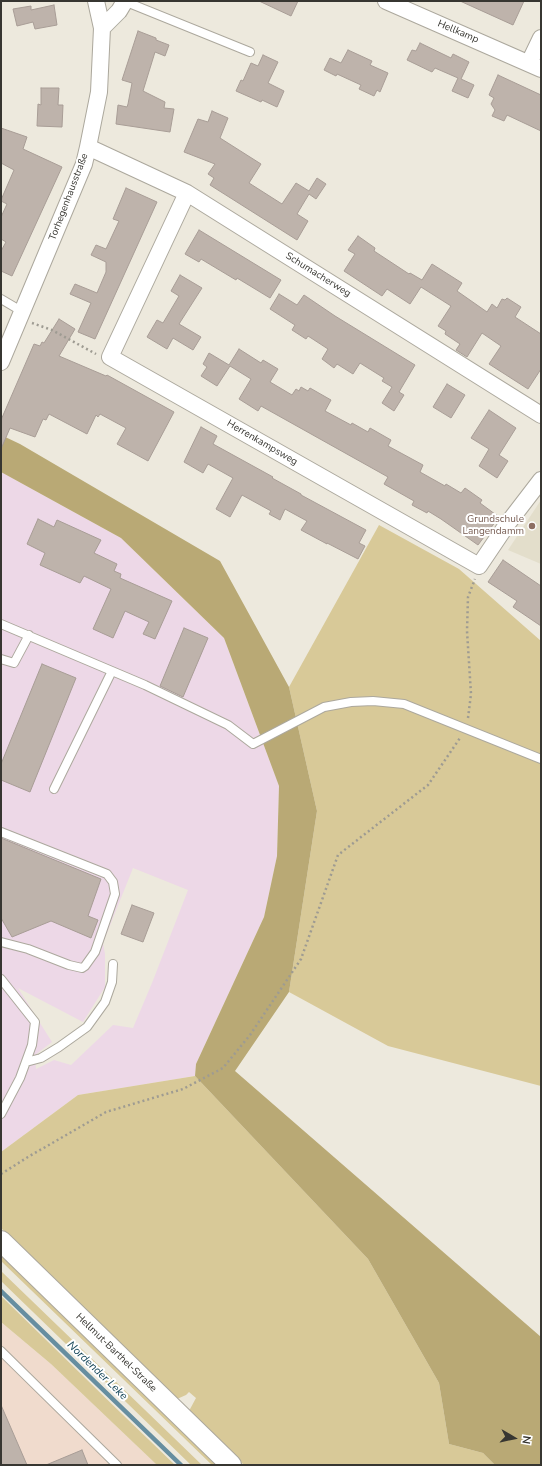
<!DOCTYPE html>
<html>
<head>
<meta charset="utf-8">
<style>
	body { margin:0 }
	#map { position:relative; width:542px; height:1466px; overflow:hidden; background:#ede9dd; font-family:"Nunito Sans",sans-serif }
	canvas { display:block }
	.frame { position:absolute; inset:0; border:2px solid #373631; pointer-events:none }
	.north { position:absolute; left:494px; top:1418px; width:40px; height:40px; -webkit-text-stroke:3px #fff; paint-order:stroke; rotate:99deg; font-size:11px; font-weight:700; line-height:16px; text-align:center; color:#373631 }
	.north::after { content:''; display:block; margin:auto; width:14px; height:18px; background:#373631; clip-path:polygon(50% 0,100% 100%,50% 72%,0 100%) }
</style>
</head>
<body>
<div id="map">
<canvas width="542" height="1466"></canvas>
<div class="frame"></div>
<div class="north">N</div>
</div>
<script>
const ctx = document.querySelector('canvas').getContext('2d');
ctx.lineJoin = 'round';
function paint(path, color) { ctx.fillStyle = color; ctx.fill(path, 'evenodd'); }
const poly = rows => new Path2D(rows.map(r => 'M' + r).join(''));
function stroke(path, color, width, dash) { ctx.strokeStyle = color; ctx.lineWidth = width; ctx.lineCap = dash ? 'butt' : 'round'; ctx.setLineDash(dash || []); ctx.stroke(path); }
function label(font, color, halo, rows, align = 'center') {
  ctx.font = font + ' "Nunito Sans",sans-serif'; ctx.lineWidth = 4; ctx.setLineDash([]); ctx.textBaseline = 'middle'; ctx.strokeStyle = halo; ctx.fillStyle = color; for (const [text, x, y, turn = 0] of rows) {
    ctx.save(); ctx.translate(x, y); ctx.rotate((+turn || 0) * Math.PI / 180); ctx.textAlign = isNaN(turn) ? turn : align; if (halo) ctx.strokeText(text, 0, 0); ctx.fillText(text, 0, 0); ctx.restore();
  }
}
paint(poly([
	[1,472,121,538,224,638,279,786,277,856,264,917,196,1064,195,1076,78,1095,1,1152],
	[133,868,188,890,152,983,133,1028,113,1025,71,1065,54,1060,36,1069,35,1055,52,1042,18,988,83,1022,105,987,105,954,103,943]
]), '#edd8e7');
paint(poly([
	[1,1322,51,1364,157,1465,1,1465]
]), '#f0dbcd');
paint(poly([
	[541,500,541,564,508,550]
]), '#e3decb');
paint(poly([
	[379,525,459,569,541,641,541,1086,388,1046,289,992,317,811,289,687],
	[195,1076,368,1259,439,1383,449,1444,483,1453,495,1465,244,1465,189,1411,196,1398,189,1392,186,1395,177,1399,1,1228,1,1152,78,1095],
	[1,1255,217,1465,212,1465,1,1261],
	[1,1271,202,1465,191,1465,1,1281],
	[1,1296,121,1413,175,1465,157,1465,51,1364,1,1322]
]), '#d8c998');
paint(poly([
	[1,435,20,444,220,561,289,687,317,811,289,992,235,1071,541,1337,541,1465,495,1465,483,1453,449,1444,439,1383,368,1259,195,1076,196,1064,264,917,277,856,279,786,224,638,121,538,1,472]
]), '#b9a975');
stroke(poly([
	[1,1291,181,1465]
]), '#668ea0', 4.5);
const building = poly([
	[259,1,298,1,291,16,259,1],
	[460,1,524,1,513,25,460,1],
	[54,5,57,25,35,29,33,22,17,26,13,9,31,6,31,10,54,5],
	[138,31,156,38,156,40,169,45,165,56,155,52,143,91,165,102,164,108,174,109,170,132,116,124,118,105,127,107,128,104,132,83,122,80,138,31],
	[420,43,451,58,453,54,469,62,461,79,474,85,468,98,452,91,458,78,435,68,432,72,407,60,412,50,416,51,420,43],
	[348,50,372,61,370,65,388,73,380,92,377,90,374,96,359,89,361,85,337,74,336,76,324,70,330,58,341,63,348,50],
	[263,55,278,62,268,83,284,91,277,107,262,100,261,102,236,91,241,80,243,81,251,63,258,66,263,55],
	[498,75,541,95,541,131,507,115,504,121,492,116,495,110,491,104,494,98,489,95,498,75],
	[41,88,59,88,58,105,63,105,62,127,37,126,38,104,41,105,41,88],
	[212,111,228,118,220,138,261,164,249,183,282,204,296,183,309,191,317,178,326,184,316,199,309,194,297,214,308,221,297,240,210,185,214,178,208,174,215,164,184,152,198,119,208,122,212,111],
	[1,128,27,137,23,149,62,167,12,276,1,271,1,251,6,242,1,239,1,217,7,204,1,201,1,200,14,170,1,163,1,128],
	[126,188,157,202,95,339,78,332,91,303,70,294,75,284,97,293,106,272,106,262,91,255,96,245,106,249,119,221,113,219,126,188],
	[199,230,281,280,270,298,237,278,236,280,201,259,199,262,185,254,199,230],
	[358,236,375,248,374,251,409,274,410,273,422,280,432,264,462,283,457,291,487,312,492,304,497,308,502,299,505,300,507,298,521,307,515,317,541,334,541,369,528,389,489,364,501,346,482,333,467,357,456,350,460,344,445,334,446,331,438,326,451,306,421,287,410,304,387,289,382,296,344,271,355,254,348,250,358,236],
	[180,275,202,288,179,324,201,337,193,350,173,338,167,349,147,337,157,320,163,323,179,296,171,291,180,275],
	[279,294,297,305,304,295,335,316,415,365,399,392,404,395,394,411,382,403,392,387,382,381,384,378,360,363,353,374,337,364,334,368,322,359,328,349,308,336,306,339,292,330,295,325,270,309,279,294],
	[59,319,75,329,59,356,106,376,107,375,174,412,148,461,117,444,126,428,100,414,98,417,96,415,87,434,49,414,46,420,43,419,35,437,10,428,1,449,1,420,34,344,40,346,42,342,44,343,59,319],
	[239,349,261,363,263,360,278,369,270,382,292,395,296,389,299,391,301,387,308,391,310,388,331,400,325,411,351,425,352,423,368,432,370,428,391,440,388,446,423,465,420,472,445,486,446,484,461,493,465,488,482,500,480,503,499,517,478,545,441,519,428,511,427,513,412,505,414,501,384,484,388,477,261,406,258,411,239,399,251,379,230,366,217,386,201,376,207,367,203,364,209,353,229,365,239,349],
	[447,384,465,395,451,418,433,407,447,384],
	[489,410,516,428,499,455,508,461,497,478,479,466,489,449,471,438,489,410],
	[201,427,217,436,213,444,273,477,272,478,301,494,301,495,366,530,359,543,365,546,358,559,327,543,327,544,301,530,307,521,285,509,280,520,269,514,271,511,242,495,230,517,216,509,233,478,208,464,203,473,184,462,201,427],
	[38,519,54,527,57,520,101,540,94,553,117,564,114,571,121,574,120,578,172,601,155,639,143,634,149,622,125,611,113,638,93,629,111,589,84,576,80,583,40,565,45,553,27,544,38,519],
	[503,560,541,586,541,626,513,607,517,601,488,582,503,560],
	[184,628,208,638,183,697,160,686,184,628],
	[42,664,76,678,30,792,1,780,1,764,42,664],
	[1,838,101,879,88,916,98,920,91,938,51,921,12,937,1,918,1,838],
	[132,905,154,913,143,942,121,934,132,905],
	[1,1405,27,1465,1,1465,1,1405],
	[82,1450,88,1465,46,1465,82,1450]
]);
paint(building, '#beb3ab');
stroke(building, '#a89d96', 1);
const service = poly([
	[124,1,250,52],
	[1,299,23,312],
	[1,624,145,685,228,725,253,744,324,707,351,702,373,701,404,704,541,759],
	[1,659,14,663,29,635],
	[54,789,112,671],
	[1,832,107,874,113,882,115,894,95,952,85,966,82,968,69,965,28,949,1,942],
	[1,979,35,1022,32,1045,20,1078,1,1114],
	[26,1062,41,1058,59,1047,87,1027,105,1002,112,982,113,964],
	[1,1351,117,1465]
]);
const minor = poly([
	[386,1,541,69],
	[102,28,119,11,125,1],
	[529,63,541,38],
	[88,147,187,193,541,415],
	[187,193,110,357,479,566,508,523,541,480],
	[1,362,84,164,88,147,99,92,102,28,96,1]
]);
const tertiary = poly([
	[1,1241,231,1465]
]);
stroke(service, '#aca89d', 10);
stroke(minor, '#aca89d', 18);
stroke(tertiary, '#aca89d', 22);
stroke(poly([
	[32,323,52,330,96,354],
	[468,718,471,694,467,631,468,597,475,579],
	[1,1174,28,1157,106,1112,183,1089,223,1068,250,1035,301,959,338,855,428,785,460,738]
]), '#9e9b92', 2.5, [2, 3]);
stroke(service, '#fff', 8);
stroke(minor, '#fff', 16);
stroke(tertiary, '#fff', 20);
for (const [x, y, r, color] of [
	[532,526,4,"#8d6e63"]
]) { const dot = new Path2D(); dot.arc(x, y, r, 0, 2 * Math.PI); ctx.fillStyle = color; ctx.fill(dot); stroke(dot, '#fff', 1.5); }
label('10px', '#373631', '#fff', [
	["Hellkamp",458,32,23],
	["Torhegenhausstraße",69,197,-69],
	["Schumacherweg",318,275,32],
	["Herrenkampsweg",262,443,30],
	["Hellmut-Barthel-Straße",116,1353,44]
]);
label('10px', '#785e54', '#fff', [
	["Grundschule",524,520],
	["Langendamm",524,532]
], 'right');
label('italic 11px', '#0a3d51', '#fff', [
	["Nordender Leke",97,1371,44]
]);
</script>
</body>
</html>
